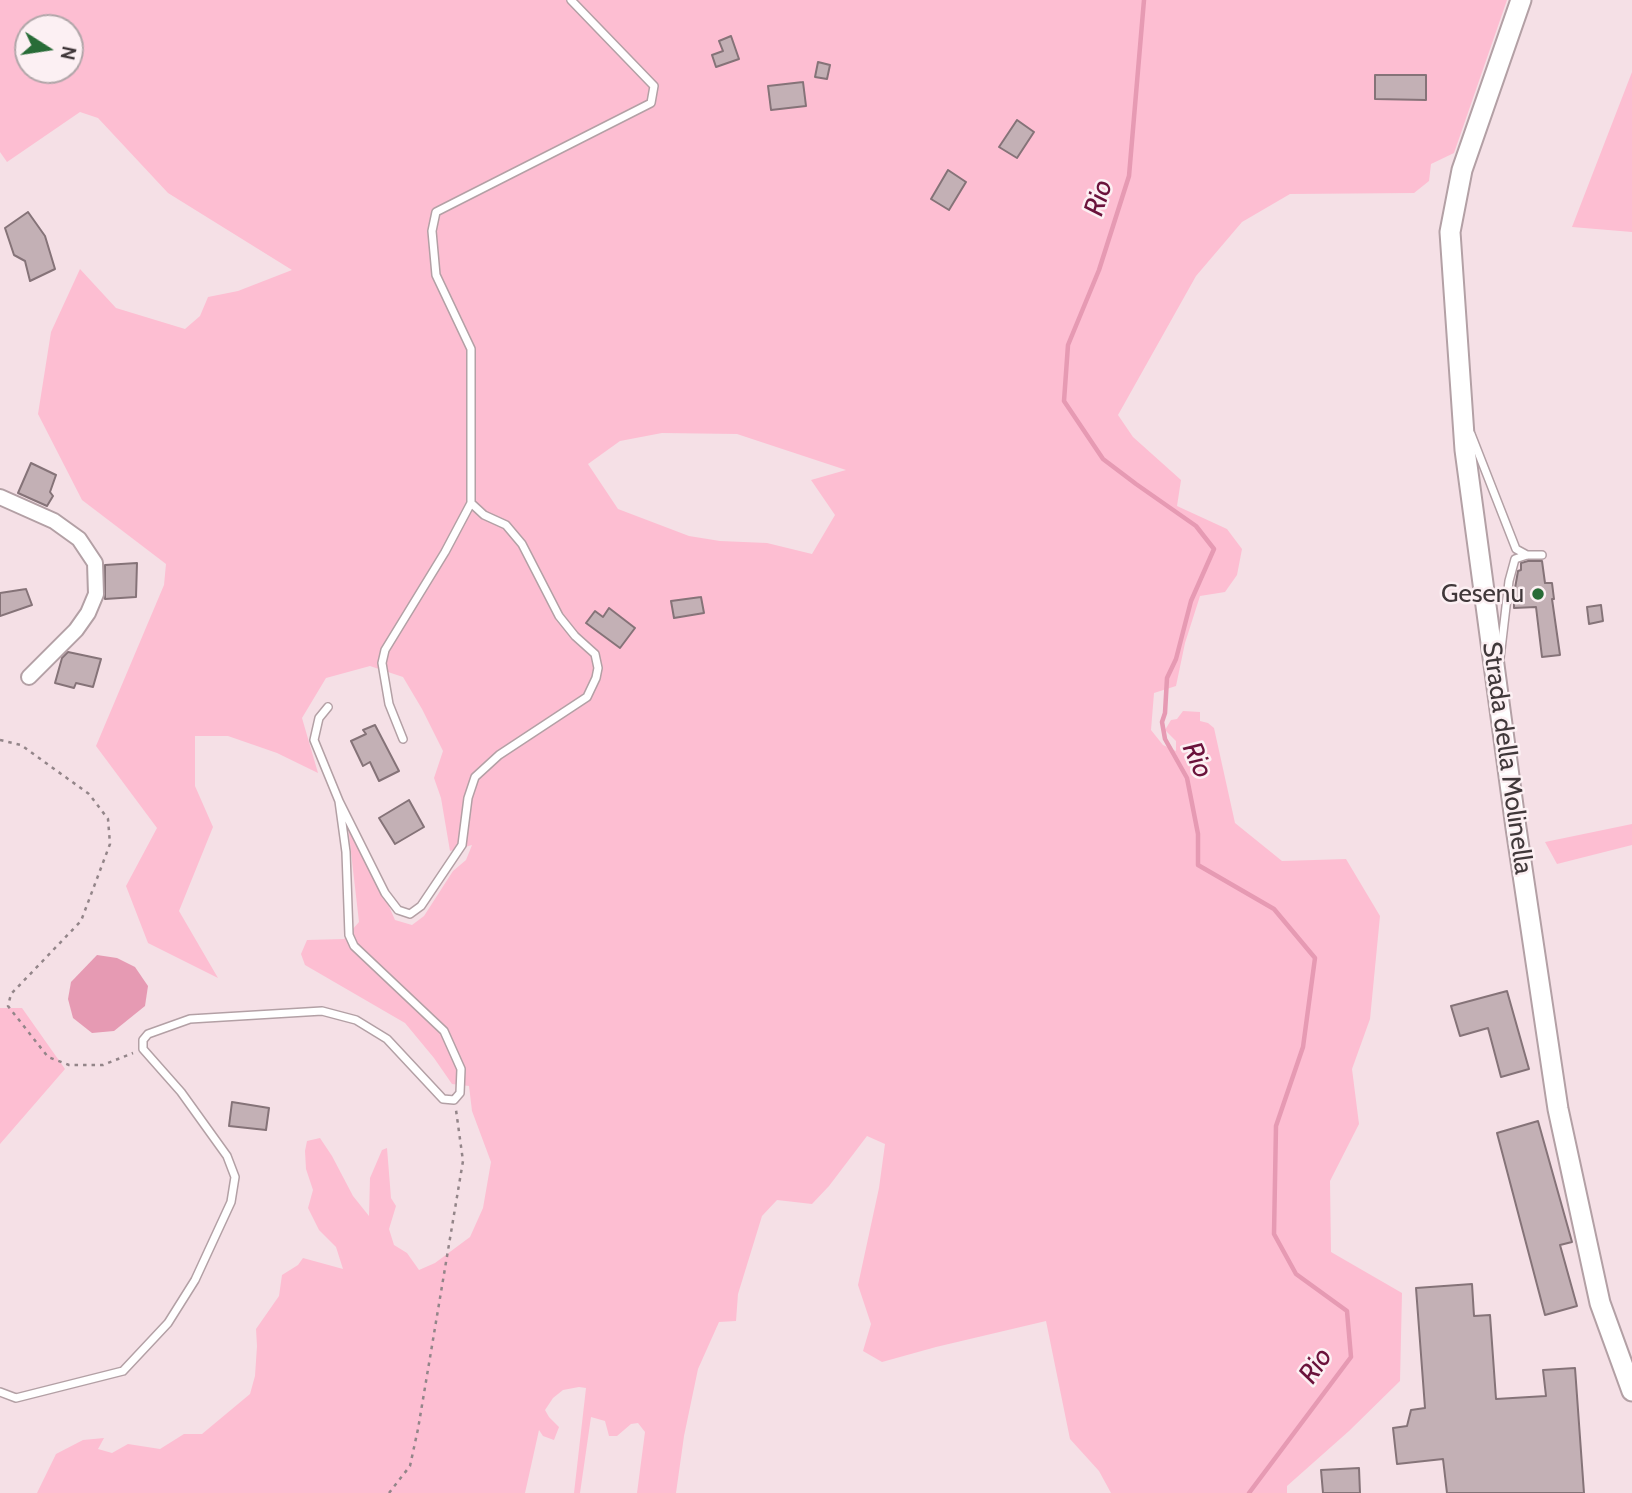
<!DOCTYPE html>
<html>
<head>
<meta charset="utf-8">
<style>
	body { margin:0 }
	#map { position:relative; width:1632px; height:1493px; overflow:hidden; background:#f5e0e6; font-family:Cabin,sans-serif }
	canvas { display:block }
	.north { position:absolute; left:14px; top:14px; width:70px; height:70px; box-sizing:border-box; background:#fcf0f3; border:2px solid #b1a6a9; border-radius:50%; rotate:102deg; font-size:19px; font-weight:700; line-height:28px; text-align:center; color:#40383a }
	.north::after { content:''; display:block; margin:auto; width:24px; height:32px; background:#286c37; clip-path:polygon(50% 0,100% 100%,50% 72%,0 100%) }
</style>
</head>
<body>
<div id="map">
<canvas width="1632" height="1493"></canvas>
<div class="north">N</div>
</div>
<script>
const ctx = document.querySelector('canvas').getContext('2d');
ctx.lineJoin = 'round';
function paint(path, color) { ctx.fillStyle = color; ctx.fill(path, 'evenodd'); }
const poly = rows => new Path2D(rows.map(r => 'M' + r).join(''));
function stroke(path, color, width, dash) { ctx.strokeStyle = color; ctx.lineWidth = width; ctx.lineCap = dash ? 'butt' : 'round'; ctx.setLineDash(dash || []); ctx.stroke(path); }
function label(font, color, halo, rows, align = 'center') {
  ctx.font = font + ' Cabin,sans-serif'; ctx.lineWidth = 5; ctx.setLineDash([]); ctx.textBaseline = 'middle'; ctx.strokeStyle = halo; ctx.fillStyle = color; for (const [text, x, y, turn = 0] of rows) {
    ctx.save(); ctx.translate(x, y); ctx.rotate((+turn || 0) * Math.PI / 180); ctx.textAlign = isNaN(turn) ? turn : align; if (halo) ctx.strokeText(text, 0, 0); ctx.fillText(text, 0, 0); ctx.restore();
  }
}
paint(poly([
	[0,0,1507,0,1454,153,1431,164,1429,181,1414,193,1290,194,1242,222,1196,276,1118,415,1133,437,1181,480,1177,506,1227,529,1242,549,1237,575,1225,592,1200,596,1185,643,1176,686,1154,693,1151,730,1163,745,1176,751,1176,741,1165,730,1171,720,1177,719,1183,711,1200,712,1200,721,1208,723,1214,728,1235,823,1282,861,1346,859,1380,916,1370,1019,1352,1069,1359,1124,1330,1181,1331,1252,1402,1293,1400,1381,1349,1431,1287,1486,1287,1493,1111,1493,1099,1471,1070,1439,1046,1321,936,1347,882,1362,863,1351,871,1324,858,1285,879,1188,885,1144,867,1136,829,1186,812,1204,777,1200,762,1216,738,1294,736,1321,719,1322,698,1369,684,1436,676,1493,637,1493,645,1432,638,1423,631,1424,617,1436,609,1436,605,1421,591,1417,580,1493,574,1493,586,1388,579,1387,563,1390,553,1398,545,1410,549,1417,559,1427,554,1440,543,1436,539,1430,525,1493,37,1493,56,1454,83,1440,104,1438,98,1449,112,1453,128,1444,160,1449,184,1434,202,1434,250,1394,255,1376,257,1346,256,1329,279,1296,282,1275,298,1265,303,1258,343,1269,336,1247,319,1230,308,1208,313,1190,306,1169,305,1151,307,1141,320,1138,332,1156,353,1196,369,1216,370,1178,382,1150,387,1148,391,1198,396,1206,389,1229,394,1245,407,1253,419,1270,435,1263,470,1237,483,1208,491,1162,472,1111,469,1086,452,1084,434,1058,405,1023,305,965,301,954,307,940,344,939,359,922,348,826,353,823,395,920,412,925,424,916,453,871,466,860,472,845,450,851,441,798,434,778,443,751,422,709,403,677,370,666,326,678,302,718,318,773,277,753,228,736,195,736,195,786,213,827,179,911,218,978,148,943,126,886,157,828,96,746,164,585,166,564,82,500,38,414,51,332,80,269,116,308,185,329,200,316,208,297,238,291,292,270,168,193,98,118,80,112,7,162,0,152],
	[28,28,70,28,70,70,28,70],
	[662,433,737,434,846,470,811,480,835,515,812,554,767,543,720,541,689,536,618,509,588,464,620,441],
	[1632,72,1632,232,1572,227],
	[1632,824,1632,845,1557,864,1545,842],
	[0,1008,22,1008,65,1069,0,1144]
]), '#fdbed2');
paint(poly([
	[97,955,117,958,135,967,148,986,145,1006,114,1031,92,1033,73,1018,68,999,71,982]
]), '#e69ab3');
stroke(poly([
	[1144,0,1129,176,1099,270,1068,345,1064,401,1103,459,1136,484,1196,526,1214,549,1191,601,1176,659,1167,678,1165,713,1162,722,1165,739,1187,778,1198,834,1198,865,1274,909,1315,958,1303,1047,1276,1126,1274,1234,1296,1274,1347,1311,1351,1357,1249,1493]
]), '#e69ab3', 4.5);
const building = poly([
	[731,36,739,59,716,67,712,55,723,51,719,41,731,36],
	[818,62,830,65,827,79,815,77,818,62],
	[1375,75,1426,75,1426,100,1375,99,1375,75],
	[803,82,806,106,771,110,768,86,803,82],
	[1017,120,1034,132,1017,158,999,147,1017,120],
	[948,170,966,182,949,210,931,199,948,170],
	[28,212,45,236,55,269,30,281,25,261,14,255,5,228,28,212],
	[31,463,56,475,50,492,53,496,47,506,18,493,31,463],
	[1528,561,1542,561,1545,583,1552,583,1554,599,1552,599,1560,655,1542,657,1536,607,1514,608,1514,594,1518,571,1521,570,1521,563,1528,561],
	[137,563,136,597,105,599,105,565,137,563],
	[26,589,32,605,0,616,0,593,26,589],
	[701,597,704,613,674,618,671,601,701,597],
	[1601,605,1603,621,1589,624,1587,607,1601,605],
	[609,608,635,628,620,648,586,623,595,611,603,617,609,608],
	[68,652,101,659,93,687,76,683,74,688,55,683,62,658,68,652],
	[375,725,399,771,379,781,370,762,363,766,351,741,366,734,363,730,375,725],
	[409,800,424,827,395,844,379,818,409,800],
	[1507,991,1529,1069,1501,1077,1488,1028,1460,1036,1451,1006,1507,991],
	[232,1102,269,1108,266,1130,229,1126,232,1102],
	[1538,1121,1572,1242,1560,1245,1577,1306,1545,1315,1497,1133,1538,1121],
	[1472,1284,1474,1316,1490,1315,1496,1399,1546,1396,1543,1370,1575,1368,1584,1493,1447,1493,1443,1459,1397,1464,1393,1428,1407,1426,1411,1410,1425,1408,1416,1288,1472,1284],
	[1359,1468,1360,1493,1323,1493,1321,1470,1359,1468]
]);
paint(building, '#c3b0b5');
stroke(building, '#857378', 2);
const service = poly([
	[1471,434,1516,549,1527,555],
	[1500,658,1509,581,1515,559,1527,555,1542,555],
	[403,739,389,704,382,663,385,650,445,552,471,503],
	[339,801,385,893,398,910,410,914,421,906,462,845,468,798,475,777,499,755,587,697,596,678,598,668,595,654,575,636,559,616,522,544,506,525,484,515,471,503,471,349,436,275,432,231,436,212,651,103,654,86,571,0],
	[0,1392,16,1398,123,1371,168,1323,195,1280,231,1202,235,1177,227,1156,181,1092,143,1049,143,1040,148,1034,190,1019,322,1011,356,1020,387,1039,443,1099,454,1100,460,1093,461,1069,444,1031,354,946,349,935,346,852,339,801,314,740,319,718,328,707]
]);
const minor = poly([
	[0,497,54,521,79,539,95,563,96,594,88,613,76,630,29,677]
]);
const secondary = poly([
	[1521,0,1462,170,1450,232,1465,450,1516,828,1558,1109,1600,1303,1632,1391]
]);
stroke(service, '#b3a0a5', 10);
stroke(minor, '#b3a0a5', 18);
stroke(secondary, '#b3a0a5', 23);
stroke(poly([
	[0,740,21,745,89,794,108,819,110,844,81,921,11,994,8,1006,48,1057,69,1065,103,1065,133,1053],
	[389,1493,410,1466,418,1429,463,1161,456,1110]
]), '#938589', 2.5, [3.5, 5]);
stroke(service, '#fff', 7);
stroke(minor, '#fff', 14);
stroke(secondary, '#fff', 19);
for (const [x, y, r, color] of [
	[1538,594,7,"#286c37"]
]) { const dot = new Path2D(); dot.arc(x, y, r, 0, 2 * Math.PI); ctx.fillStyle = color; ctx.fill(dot); stroke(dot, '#fcf0f3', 2.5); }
label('26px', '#40383a', '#fcf0f3', [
	["Gesenu",1524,594]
], 'right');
label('26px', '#40383a', '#fcf0f3', [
	["Strada della Molinella",1507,758,82]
]);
label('italic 28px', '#6a123b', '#fcf0f3', [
	["Rio",1099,198,-73],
	["Rio",1197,760,66],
	["Rio",1316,1366,-56]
]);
</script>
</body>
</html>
